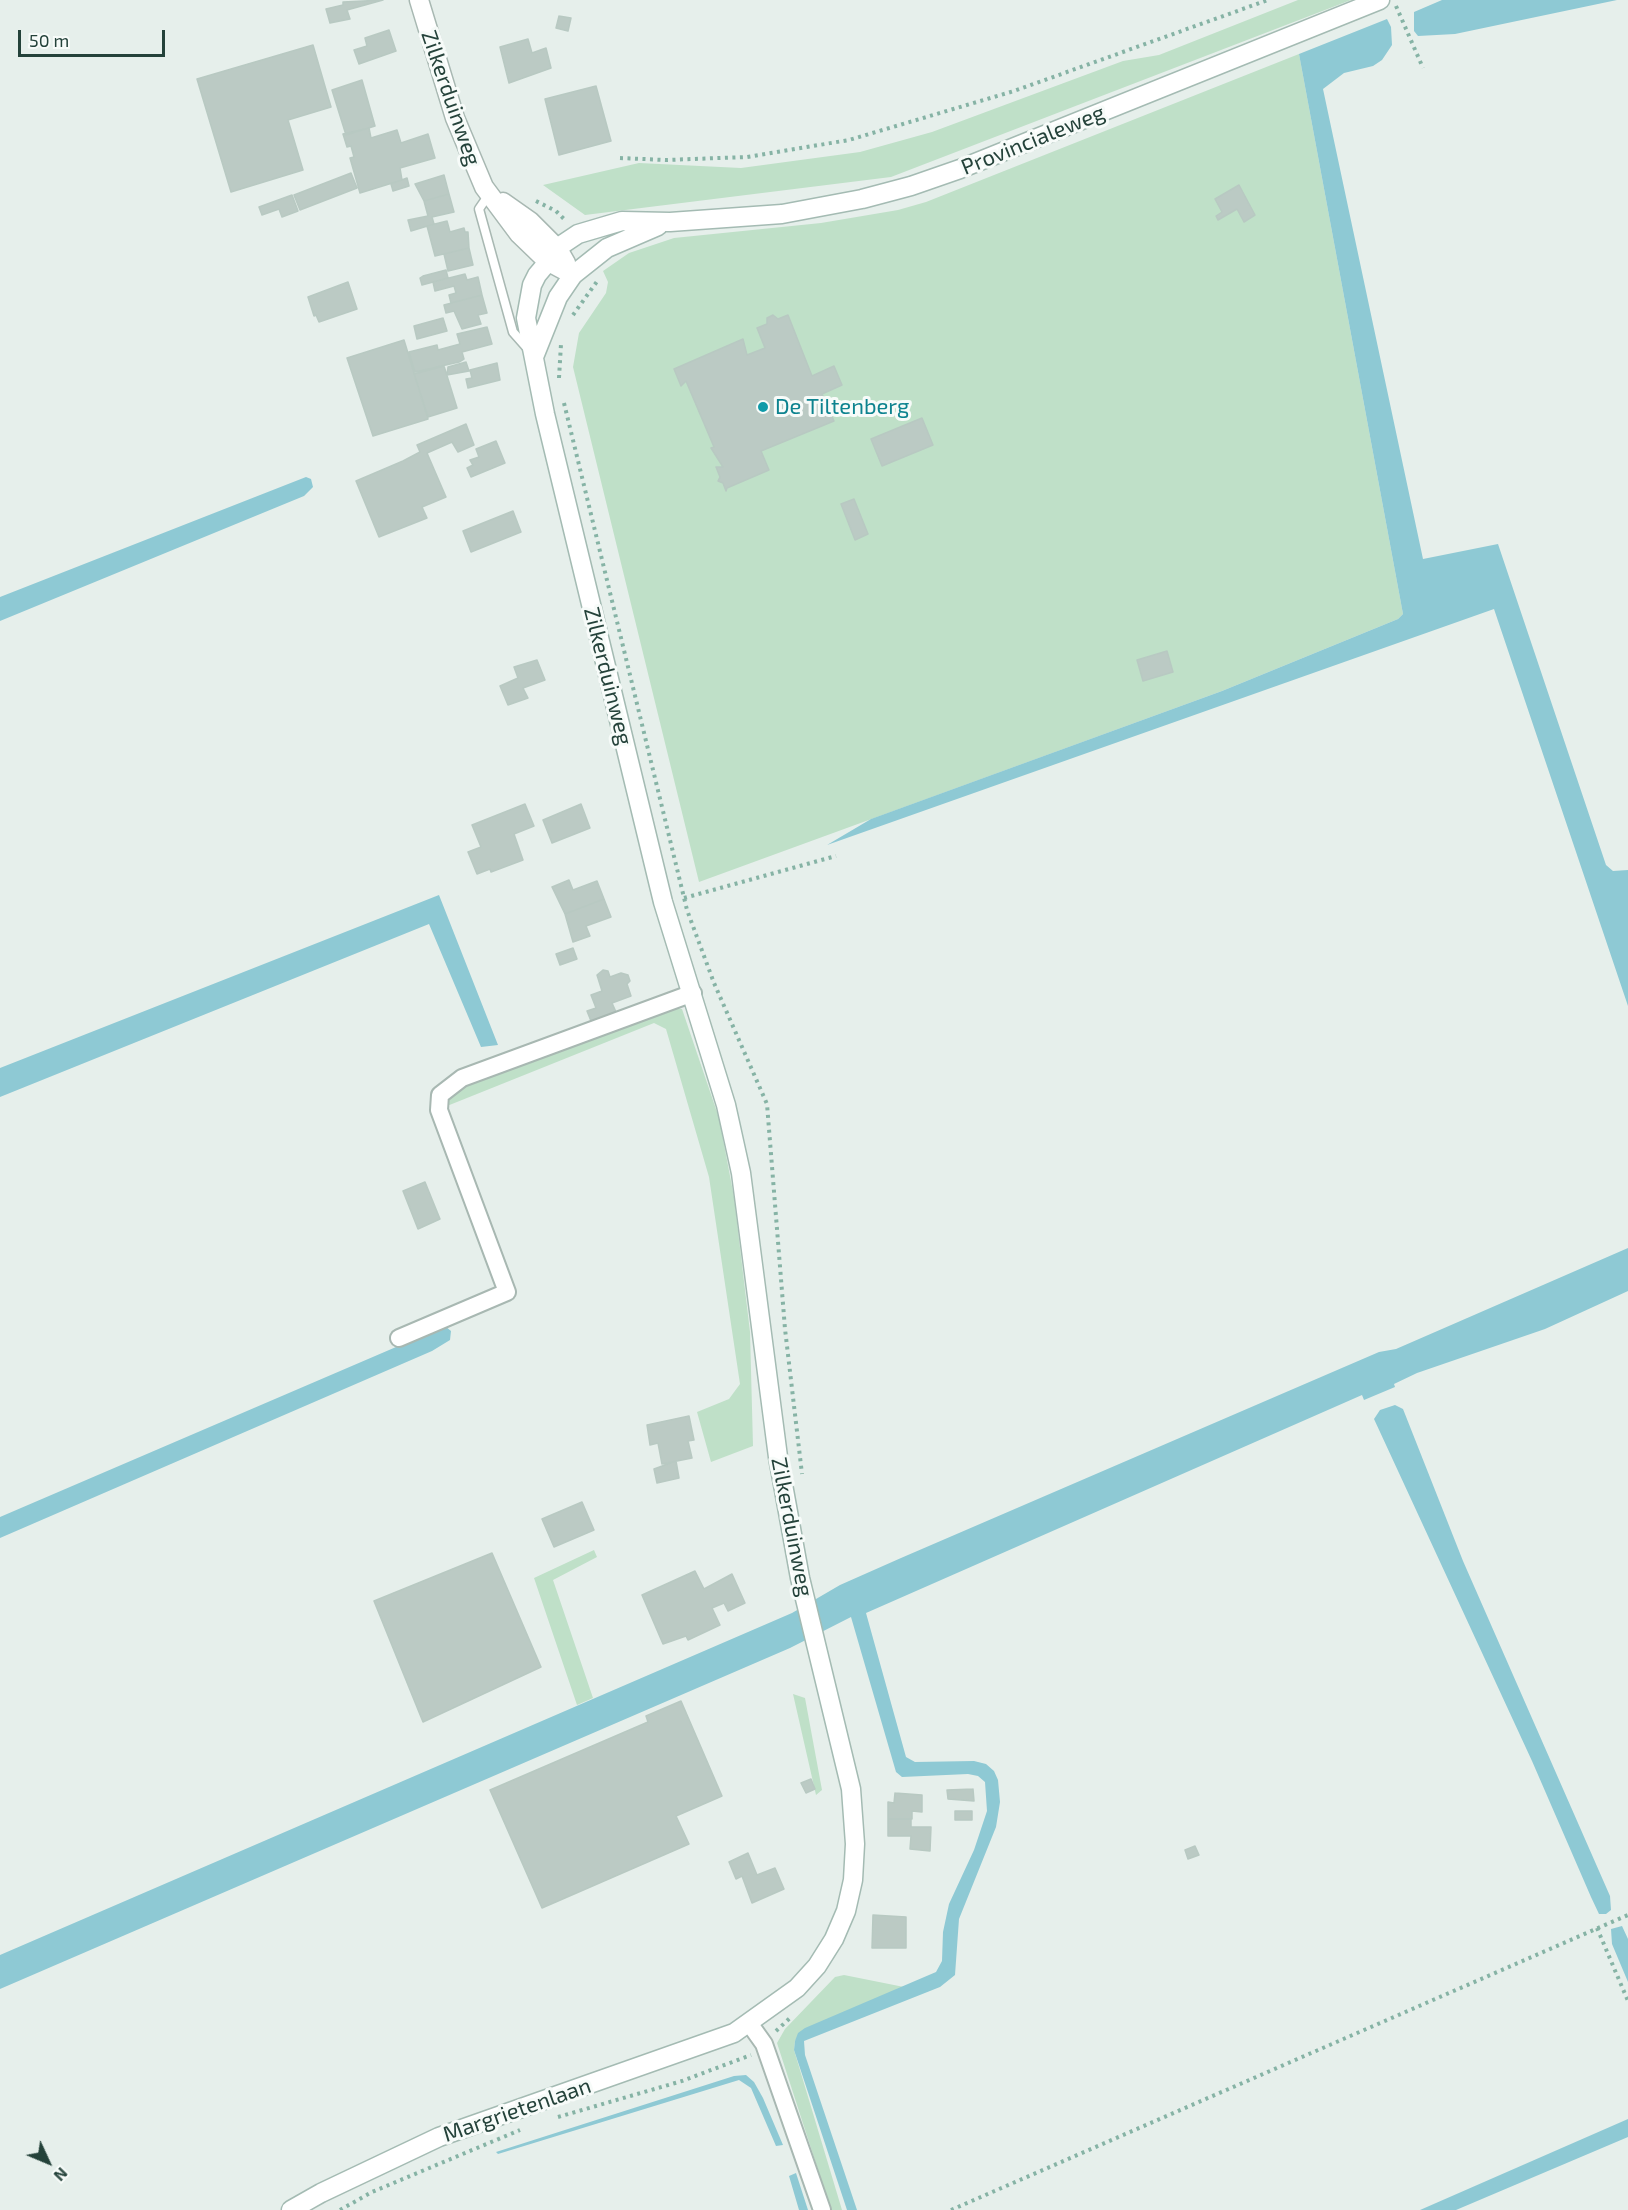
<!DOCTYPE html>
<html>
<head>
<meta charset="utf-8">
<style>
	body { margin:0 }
	#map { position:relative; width:1628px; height:2210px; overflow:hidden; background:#e6efeb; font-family:"Exo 2",sans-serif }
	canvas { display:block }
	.north { position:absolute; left:18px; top:2132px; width:60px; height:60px; -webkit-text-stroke:4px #f7fbf9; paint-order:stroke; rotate:134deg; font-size:16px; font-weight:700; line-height:24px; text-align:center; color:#24423a }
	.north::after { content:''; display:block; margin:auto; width:21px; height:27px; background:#24423a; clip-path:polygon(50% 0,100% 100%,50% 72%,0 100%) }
	.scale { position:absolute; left:18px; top:30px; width:147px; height:27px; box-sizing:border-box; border:3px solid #24423a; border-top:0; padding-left:8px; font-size:18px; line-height:21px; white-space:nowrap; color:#24423a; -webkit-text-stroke:4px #f7fbf9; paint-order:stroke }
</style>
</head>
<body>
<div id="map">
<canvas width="1628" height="2210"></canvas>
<div class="north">N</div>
<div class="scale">50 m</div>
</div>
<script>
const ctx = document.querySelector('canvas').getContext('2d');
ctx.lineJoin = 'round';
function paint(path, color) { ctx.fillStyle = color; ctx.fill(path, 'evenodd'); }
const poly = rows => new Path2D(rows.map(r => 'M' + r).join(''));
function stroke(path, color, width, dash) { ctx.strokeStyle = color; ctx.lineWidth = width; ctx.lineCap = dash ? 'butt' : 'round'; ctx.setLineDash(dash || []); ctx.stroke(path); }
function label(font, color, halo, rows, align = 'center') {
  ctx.font = font + ' "Exo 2",sans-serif'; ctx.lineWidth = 6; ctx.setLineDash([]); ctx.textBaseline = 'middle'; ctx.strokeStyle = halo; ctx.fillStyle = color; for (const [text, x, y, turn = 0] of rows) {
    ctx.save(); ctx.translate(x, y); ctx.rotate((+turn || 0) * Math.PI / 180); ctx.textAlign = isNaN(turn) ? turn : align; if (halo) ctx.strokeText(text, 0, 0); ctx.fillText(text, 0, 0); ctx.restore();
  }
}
paint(poly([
	[1298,0,1351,0,891,177,585,215,543,185,639,163,741,168,860,152,932,132,1123,61,1159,55],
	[1299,54,1403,614,1398,619,1222,691,699,882,573,367,579,333,606,293,608,282,603,271,629,253,674,238,821,223,898,210,926,202],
	[668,1007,682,1009,719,1118,734,1197,750,1332,753,1446,711,1462,697,1412,729,1399,740,1384,709,1177,666,1029,654,1023,447,1106,453,1089],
	[594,1550,597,1557,553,1580,593,1698,577,1705,534,1578],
	[793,1694,805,1698,822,1790,816,1795],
	[844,1975,904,1987,803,2031,795,2041,794,2050,842,2210,831,2210,777,2043,785,2029,835,1977]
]), '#bfe0c8');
paint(poly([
	[1442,0,1617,0,1455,34,1418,36,1414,31,1414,12],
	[1387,19,1391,27,1392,45,1382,60,1373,66,1344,73,1323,89,1423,559,1498,544,1606,865,1613,871,1628,870,1628,1006,1494,609,827,845,871,819,1222,691,1398,619,1403,614,1299,54],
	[306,477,311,479,313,487,304,496,0,621,0,597],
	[439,895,498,1045,481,1047,429,924,0,1097,0,1068],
	[1628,1248,1628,1291,1545,1329,1417,1373,1394,1384,1395,1387,1364,1400,1362,1395,866,1613,906,1757,915,1762,974,1761,986,1764,994,1771,998,1780,1000,1802,996,1827,959,1919,955,1975,940,1987,804,2041,805,2055,857,2210,847,2210,794,2050,795,2041,798,2033,805,2028,936,1972,942,1961,943,1932,949,1904,974,1850,987,1811,985,1782,978,1776,968,1774,902,1777,896,1772,851,1617,790,1648,0,1989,0,1955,792,1613,840,1585,901,1558,1379,1352,1396,1349],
	[445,1326,451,1331,450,1340,432,1351,0,1538,0,1517],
	[1395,1405,1403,1409,1463,1561,1610,1896,1611,1910,1606,1914,1599,1914,1591,1897,1532,1761,1374,1419,1380,1410],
	[1622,1926,1628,1939,1628,1982,1612,1944,1611,1929],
	[746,2075,754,2082,763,2098,783,2145,776,2146,751,2088,739,2080,498,2154,496,2152,734,2076],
	[1628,2119,1628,2137,1456,2210,1420,2210],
	[796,2173,808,2210,799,2210,789,2176]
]), '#8ec9d4');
const building = poly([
	[383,0,347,10,350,19,330,23,326,9,343,5,343,2,383,0],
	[559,16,571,18,568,31,556,28,559,16],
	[389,30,396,51,359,64,354,50,367,46,365,38,389,30],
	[528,39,532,53,546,48,551,68,509,83,500,47,528,39],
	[313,45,331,107,288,120,303,170,231,192,197,79,313,45],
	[362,80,375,126,346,135,332,90,362,80],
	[596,86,611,141,559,155,545,99,596,86],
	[369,128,371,138,397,130,401,143,428,134,435,158,400,168,402,180,360,193,350,158,354,157,351,146,347,147,343,134,369,128],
	[351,173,357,188,300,210,294,195,351,173],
	[444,175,449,194,424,201,415,184,444,175],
	[407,178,409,186,393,191,391,184,407,178],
	[1239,185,1255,215,1244,222,1237,209,1218,220,1216,216,1222,212,1215,199,1239,185],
	[449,194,454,212,432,217,434,224,411,231,408,220,428,216,424,201,449,194],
	[292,195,298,211,282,217,279,209,262,215,259,207,292,195],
	[447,221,450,232,464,228,465,232,468,232,469,248,435,256,427,226,447,221],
	[469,248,473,265,448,271,444,254,469,248],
	[446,270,448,278,422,285,420,278,423,276,446,270],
	[465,274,467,280,478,277,482,295,451,303,449,295,456,293,454,286,435,291,433,282,465,274],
	[348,282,357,309,319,322,316,315,314,316,308,297,348,282],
	[482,295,487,313,478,315,481,324,462,329,454,311,446,313,444,305,482,295],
	[773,315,778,319,788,315,812,376,834,366,842,385,822,394,834,421,761,451,769,470,727,488,726,491,723,483,718,481,720,477,716,467,723,467,711,448,714,447,686,381,681,386,674,369,743,339,747,355,765,348,757,328,767,324,767,318,773,315],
	[443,318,447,331,417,339,414,326,443,318],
	[487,327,492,344,462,352,464,359,459,362,415,372,409,352,437,345,438,350,460,344,457,334,487,327],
	[404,340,428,419,373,436,347,358,404,340],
	[466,362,469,371,447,375,448,367,466,362],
	[497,363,500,380,468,388,466,379,472,378,470,370,497,363],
	[444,366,457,408,428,417,414,374,444,366],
	[922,418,933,445,882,466,871,439,922,418],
	[466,424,474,445,458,452,452,442,427,453,446,497,422,507,427,518,379,537,356,481,403,461,420,452,417,445,466,424],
	[496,441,505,463,471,477,467,468,473,465,470,460,479,457,476,449,496,441],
	[854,499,868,534,855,540,841,504,854,499],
	[513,511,521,532,471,552,463,531,513,511],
	[1167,651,1173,672,1143,681,1137,660,1167,651],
	[537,660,545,680,523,688,528,698,508,705,500,686,518,678,514,667,537,660],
	[525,804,534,826,514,834,523,860,491,872,490,869,477,874,468,852,481,847,472,825,525,804],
	[581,804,590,828,552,843,543,820,581,804],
	[569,880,573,890,597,881,604,899,565,914,552,887,569,880],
	[604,899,611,917,586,926,590,936,573,942,565,914,604,899],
	[573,948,577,959,560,965,556,954,573,948],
	[603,970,608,971,610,977,621,973,628,975,630,981,627,984,631,996,612,1003,616,1012,591,1021,587,1011,596,1008,591,995,602,991,597,975,603,970],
	[425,1182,440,1219,418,1229,403,1191,425,1182],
	[689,1416,694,1440,688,1441,692,1458,662,1464,658,1443,650,1445,647,1425,689,1416],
	[676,1461,679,1478,657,1483,654,1469,676,1461],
	[582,1502,594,1530,554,1547,542,1519,582,1502],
	[492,1553,541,1667,423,1722,374,1601,492,1553],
	[695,1571,704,1589,732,1574,745,1603,728,1611,724,1603,712,1608,720,1625,688,1640,686,1636,663,1644,642,1595,695,1571],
	[681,1701,722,1796,676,1816,689,1844,542,1908,490,1790,648,1722,646,1716,681,1701],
	[811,1779,815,1789,806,1793,801,1783,811,1779],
	[973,1789,974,1801,948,1799,947,1790,973,1789],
	[895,1793,922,1795,922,1812,912,1811,912,1819,888,1819,888,1802,894,1803,895,1793],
	[955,1811,972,1811,972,1820,955,1820,955,1811],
	[888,1819,911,1819,911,1827,931,1827,930,1851,910,1849,911,1836,888,1836,888,1819],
	[1195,1846,1199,1855,1188,1859,1185,1850,1195,1846],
	[748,1853,757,1875,775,1868,784,1889,752,1903,742,1876,736,1879,729,1862,748,1853],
	[873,1915,906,1917,906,1948,872,1948,873,1915]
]);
paint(building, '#bbcac4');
stroke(building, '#b8c9c2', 1.5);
const service = poly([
	[490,193,479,209,513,332,528,349]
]);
const minor = poly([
	[399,1338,507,1292,439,1110,440,1095,462,1078,693,993],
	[749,2023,764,2044,822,2210]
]);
const tertiary = poly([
	[419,0,455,118,484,187,519,234,547,261,573,275],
	[503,202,530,221,558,249,566,263]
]);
const secondary = poly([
	[534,357,558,297,573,275,607,248,658,226],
	[291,2210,321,2193,439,2137,734,2033,797,1988,817,1966,834,1939,846,1911,853,1880,855,1844,851,1789,800,1578,778,1457,741,1173,726,1105,663,902,545,414,526,318,532,285,537,275,563,244,578,234,622,221,670,222,782,214,862,199,911,186,960,169,1380,0]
]);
stroke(service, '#a8b8b2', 11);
stroke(minor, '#a8b8b2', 20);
stroke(tertiary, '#a8b8b2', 21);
stroke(secondary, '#a4bbb3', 21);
stroke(poly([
	[1396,6,1423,68],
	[620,158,666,160,747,157,849,140,1014,91,1268,0],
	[536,201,556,211,566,221],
	[573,315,598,280],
	[559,378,561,344],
	[564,403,687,910,714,983,767,1104,785,1329,802,1474],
	[684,898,836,856],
	[1597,1928,1628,2001],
	[776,2031,790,2018],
	[558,2117,682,2081,751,2055],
	[340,2210,372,2192,520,2130],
	[951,2210,1628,1915]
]), '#86b3a5', 4, [3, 4.5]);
stroke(service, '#fff', 8);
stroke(minor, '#fff', 16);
stroke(tertiary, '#fff', 18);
stroke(secondary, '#fff', 18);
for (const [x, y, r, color] of [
	[763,407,6,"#0f9aa8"]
]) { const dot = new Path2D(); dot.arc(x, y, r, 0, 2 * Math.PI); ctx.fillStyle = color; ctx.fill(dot); stroke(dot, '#f7fbf9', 2); }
label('22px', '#24423a', '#f7fbf9', [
	["Zilkerduinweg",451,98,71],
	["Provincialeweg",1033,140,-22],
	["Zilkerduinweg",608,676,76],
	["Zilkerduinweg",792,1527,79],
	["Margrietenlaan",517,2110,-19]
]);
label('22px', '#0d838f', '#f7fbf9', [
	["De Tiltenberg",775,407]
], 'left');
</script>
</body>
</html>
